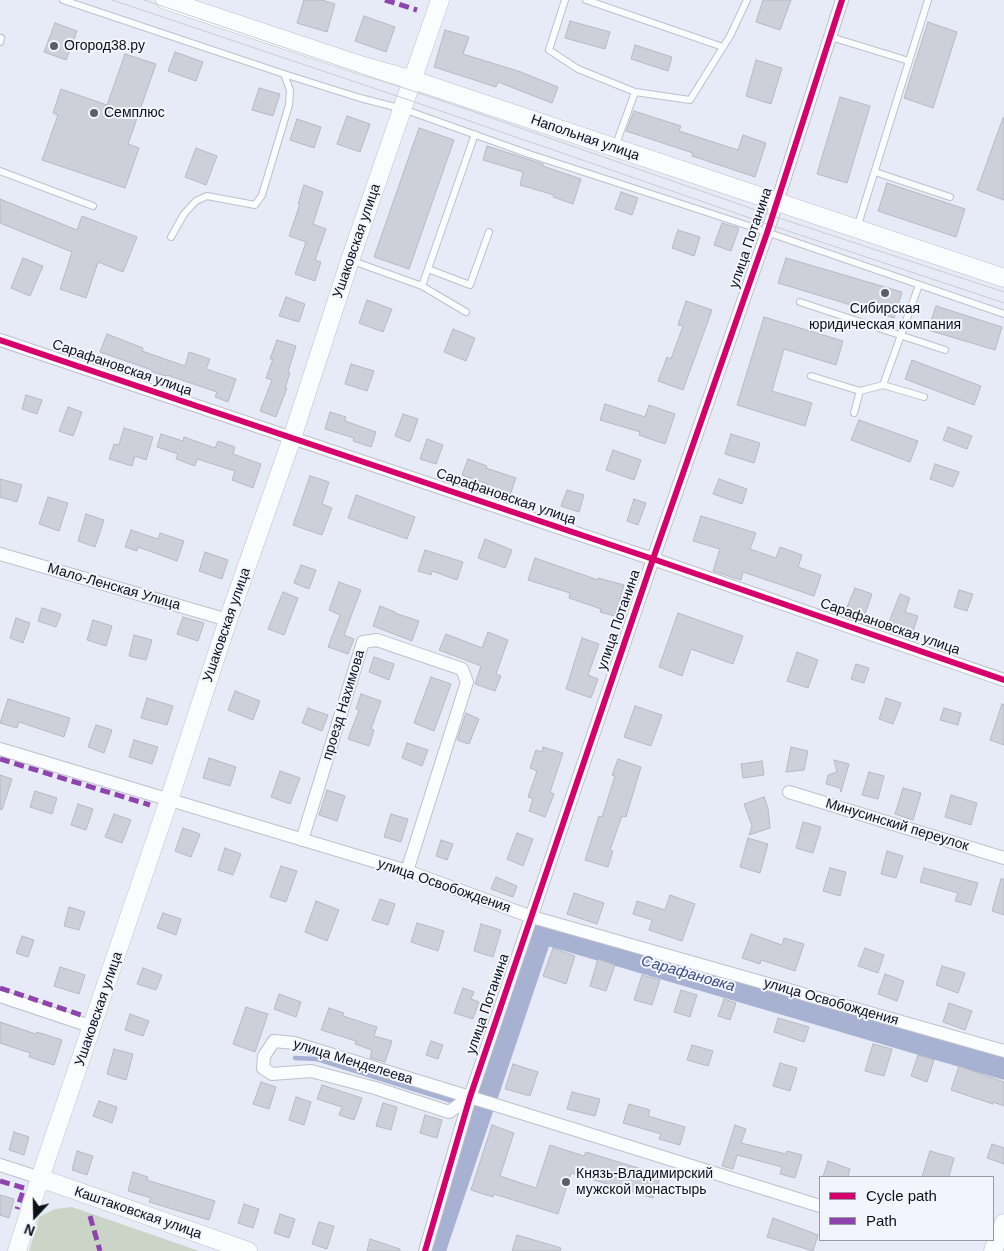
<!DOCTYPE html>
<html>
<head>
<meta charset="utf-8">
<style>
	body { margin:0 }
	#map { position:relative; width:1004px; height:1251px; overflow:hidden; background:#e7eaf7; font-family:Helvetica,sans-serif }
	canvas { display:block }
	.legend { position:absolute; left:819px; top:1176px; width:175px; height:65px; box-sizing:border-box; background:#f2f5fe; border:1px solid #979aa2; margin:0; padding:6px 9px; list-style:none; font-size:15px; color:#0f1119 }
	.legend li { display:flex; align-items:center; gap:10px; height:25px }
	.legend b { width:25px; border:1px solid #979aa2 }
	.north { position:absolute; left:10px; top:1191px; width:50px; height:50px; -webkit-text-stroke:4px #f2f5fe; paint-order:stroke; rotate:201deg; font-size:14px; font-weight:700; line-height:20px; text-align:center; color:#0f1119 }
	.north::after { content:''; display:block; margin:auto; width:18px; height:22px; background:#0f1119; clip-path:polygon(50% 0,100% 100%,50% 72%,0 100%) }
</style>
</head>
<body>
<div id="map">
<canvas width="1004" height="1251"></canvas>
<ul class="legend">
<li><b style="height:6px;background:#d6006c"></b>Cycle path</li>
<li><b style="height:6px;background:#8e44ad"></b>Path</li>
</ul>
<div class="north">N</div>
</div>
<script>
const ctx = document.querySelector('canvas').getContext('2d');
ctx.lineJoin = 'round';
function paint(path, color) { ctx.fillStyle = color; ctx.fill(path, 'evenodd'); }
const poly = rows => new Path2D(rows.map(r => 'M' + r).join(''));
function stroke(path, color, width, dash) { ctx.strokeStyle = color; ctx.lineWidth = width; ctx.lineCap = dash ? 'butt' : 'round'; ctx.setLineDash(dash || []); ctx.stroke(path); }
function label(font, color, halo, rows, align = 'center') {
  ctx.font = font + ' Helvetica,sans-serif'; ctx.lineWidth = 4; ctx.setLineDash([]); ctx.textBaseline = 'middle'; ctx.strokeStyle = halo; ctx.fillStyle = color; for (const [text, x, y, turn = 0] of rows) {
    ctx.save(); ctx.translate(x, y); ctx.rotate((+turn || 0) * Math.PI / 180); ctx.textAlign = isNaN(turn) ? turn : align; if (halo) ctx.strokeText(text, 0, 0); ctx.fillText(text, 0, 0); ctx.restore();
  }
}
paint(poly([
	[72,1207,199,1251,29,1251,39,1217,55,1209]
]), '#cad5c7');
stroke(poly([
	[295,1058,317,1059,452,1101]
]), '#a7b1d2', 4.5);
stroke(poly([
	[485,1097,541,931,1004,1067],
	[433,1251,482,1105]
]), '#a7b1d2', 25);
const building = poly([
	[304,0,322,0,335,4,327,32,297,23,304,0],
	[763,0,791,0,780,30,756,22,763,0],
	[364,16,395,27,386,52,355,41,364,16],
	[570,21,610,32,605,49,565,38,570,21],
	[928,22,957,32,933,108,904,98,928,22],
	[55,23,77,31,66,60,44,52,55,23],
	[445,30,469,37,463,54,521,72,558,87,552,103,498,82,496,87,434,67,445,30],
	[635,45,672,57,668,71,631,59,635,45],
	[175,52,203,62,196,81,168,71,175,52],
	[125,54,156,64,128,144,139,148,125,188,42,160,58,115,53,113,61,89,107,105,125,54],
	[756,60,782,68,771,104,746,96,756,60],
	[259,88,280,94,273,116,252,110,259,88],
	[840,97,870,106,847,183,817,174,840,97],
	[634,111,681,126,679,131,738,150,743,135,766,143,755,177,692,156,693,153,626,131,634,111],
	[347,116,370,124,360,152,337,144,347,116],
	[1003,118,1004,118,1004,200,977,190,1003,118],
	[297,119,321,127,314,148,290,140,297,119],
	[419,128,454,140,409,269,374,257,419,128],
	[487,146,543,164,543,166,581,179,573,204,553,197,554,195,520,185,523,172,483,160,487,146],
	[196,148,217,156,206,185,185,177,196,148],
	[887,183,965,209,956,237,878,211,887,183],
	[304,185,323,192,313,224,326,229,315,260,321,262,315,281,295,274,306,242,289,236,300,204,298,204,304,185],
	[621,192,638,198,632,215,615,209,621,192],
	[0,199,77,230,82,216,137,237,123,272,98,262,86,298,60,289,72,252,0,223,0,199],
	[722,223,739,228,731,251,714,245,722,223],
	[678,230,700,237,694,256,672,248,678,230],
	[23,258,43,266,30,296,11,288,23,258],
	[786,258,902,292,894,318,778,283,786,258],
	[286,297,305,304,299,322,279,316,286,297],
	[367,300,392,309,383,332,359,323,367,300],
	[686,301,712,310,683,390,658,381,667,357,671,359,683,326,678,325,686,301],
	[936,306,1002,327,995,350,928,330,936,306],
	[764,317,843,341,836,365,784,349,772,391,812,403,805,426,737,405,764,317],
	[453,329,475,338,466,361,444,352,453,329],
	[107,334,143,348,142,351,185,366,189,352,210,359,206,369,236,379,228,402,215,397,217,392,167,375,166,376,152,372,152,370,100,352,107,334],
	[277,340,296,346,288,372,290,373,285,388,287,388,276,417,260,411,272,380,266,378,273,359,270,359,277,340],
	[912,360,981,386,974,405,905,379,912,360],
	[351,364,374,371,367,391,345,384,351,364],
	[26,395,42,400,37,414,22,409,26,395],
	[605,404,645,417,649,405,675,414,665,444,639,435,640,432,600,420,605,404],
	[68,407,82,412,73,436,59,431,68,407],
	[330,412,346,417,345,421,376,432,371,447,353,441,354,438,325,429,330,412],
	[403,414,418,419,410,442,395,436,403,414],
	[859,420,918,441,910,462,851,440,859,420],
	[948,427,972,436,967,449,943,440,948,427],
	[124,428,153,437,146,460,135,456,132,466,109,459,114,444,119,445,124,428],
	[161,434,183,441,184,437,215,448,218,441,235,447,233,454,261,464,253,488,232,480,235,471,197,459,195,466,176,459,178,454,157,447,161,434],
	[731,434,760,443,754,463,725,454,731,434],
	[427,439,443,445,436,464,420,459,427,439],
	[613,450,641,460,634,480,606,470,613,450],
	[468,459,487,466,486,468,516,478,510,495,487,487,488,484,462,475,468,459],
	[935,464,959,472,953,487,930,479,935,464],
	[310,476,329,482,322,504,332,508,322,535,293,525,310,476],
	[0,479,22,485,17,502,0,497,0,479],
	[719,479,747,489,742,504,713,494,719,479],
	[567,490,584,495,579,512,561,506,567,490],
	[356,495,415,517,407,539,348,518,356,495],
	[48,497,68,503,59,531,39,524,48,497],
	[634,499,646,503,638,525,627,521,634,499],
	[86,514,104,520,95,547,78,541,86,514],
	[701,516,756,533,750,549,776,558,780,547,802,555,798,567,821,575,814,596,743,572,741,580,713,571,720,549,693,541,701,516],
	[131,530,158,539,160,533,184,541,177,561,138,547,137,551,125,547,131,530],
	[485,539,512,550,505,568,478,558,485,539],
	[425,550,463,562,457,580,432,571,431,575,418,571,425,550],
	[205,552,228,560,222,579,199,571,205,552],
	[535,558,598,580,598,578,624,585,615,616,600,612,601,609,569,598,570,593,528,580,535,558],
	[301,565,316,570,309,589,294,583,301,565],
	[339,582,361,590,344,635,354,639,348,654,328,647,340,615,329,610,339,582],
	[855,588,872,594,865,614,847,607,855,588],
	[959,590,973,594,967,611,954,607,959,590],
	[283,592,298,598,284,635,268,629,283,592],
	[900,594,910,598,905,612,918,616,913,631,889,622,900,594],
	[380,606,395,612,395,613,419,621,412,641,373,626,380,606],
	[42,608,61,614,56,627,38,621,42,608],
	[678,613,743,636,733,664,691,649,682,676,659,667,678,613],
	[183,617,204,623,198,641,177,634,183,617],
	[16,618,30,623,23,643,10,638,16,618],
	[93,620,112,626,106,646,87,640,93,620],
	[488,632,508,640,496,674,501,676,495,691,475,684,481,666,439,650,446,634,482,648,488,632],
	[134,635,152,640,146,660,129,656,134,635],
	[582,638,599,644,588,675,598,679,591,698,566,689,582,638],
	[797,652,818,660,808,688,787,681,797,652],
	[374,657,394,664,389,680,369,672,374,657],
	[856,664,869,668,864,683,851,679,856,664],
	[431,677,451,684,434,731,414,723,431,677],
	[235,691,260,701,253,720,228,710,235,691],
	[361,694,381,701,371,729,374,730,369,746,348,739,359,710,356,709,361,694],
	[147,698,173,706,167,725,141,718,147,698],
	[886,698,901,703,893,724,879,719,886,698],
	[8,699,70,718,64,737,19,722,17,728,0,723,8,699],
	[1002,704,1004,705,1004,745,990,740,1002,704],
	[635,706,662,715,651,746,624,737,635,706],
	[308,708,328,715,322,731,302,723,308,708],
	[944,708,961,713,958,725,940,720,944,708],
	[466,713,479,719,469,744,457,740,466,713],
	[96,725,112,730,104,753,88,747,96,725],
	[134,740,158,747,152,764,129,757,134,740],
	[407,743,428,750,422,766,402,758,407,743],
	[543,747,563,753,550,792,554,794,545,817,529,811,533,799,528,797,537,771,530,768,536,750,542,752,543,747],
	[791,747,808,751,804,770,786,772,791,747],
	[209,758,236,767,230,786,203,778,209,758],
	[618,759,641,767,626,817,622,816,610,850,613,851,608,867,585,860,599,816,602,817,615,776,612,775,618,759],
	[834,760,849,764,841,792,840,788,826,784,828,775,837,772,834,760],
	[762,761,764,775,743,778,741,764,762,761],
	[280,771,300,778,290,804,271,797,280,771],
	[869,772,884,776,878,799,862,795,869,772],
	[0,775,12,779,2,810,0,809,0,775],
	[903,788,921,793,913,820,895,814,903,788],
	[327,790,345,796,337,821,319,815,327,790],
	[35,791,57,798,52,814,30,807,35,791],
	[951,795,977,803,971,825,945,817,951,795],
	[764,797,768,808,770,828,749,835,752,826,744,804,764,797],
	[78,804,93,809,86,830,71,825,78,804],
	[114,814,131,820,122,843,105,837,114,814],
	[391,814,408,819,401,842,384,837,391,814],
	[803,822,821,827,813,853,796,848,803,822],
	[183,828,200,834,191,857,175,851,183,828],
	[517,833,533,839,523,866,507,859,517,833],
	[748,838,768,844,760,873,740,867,748,838],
	[441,840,453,844,447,860,436,856,441,840],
	[225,848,241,854,233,875,218,870,225,848],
	[887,851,903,856,896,878,881,874,887,851],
	[281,866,297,871,286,902,270,897,281,866],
	[830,868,846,872,840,896,823,891,830,868],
	[924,868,978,883,971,905,955,901,958,893,920,882,924,868],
	[496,877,517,886,513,897,491,889,496,877],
	[1001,879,1004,879,1004,915,992,911,1001,879],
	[574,893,604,903,597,924,567,914,574,893],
	[670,895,695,904,682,941,649,930,652,920,633,914,637,901,665,910,670,895],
	[380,899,395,904,388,925,372,920,380,899],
	[316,901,339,910,327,941,305,932,316,901],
	[69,907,85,912,79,930,64,926,69,907],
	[163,913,181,919,176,935,157,928,163,913],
	[417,923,444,931,438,951,411,942,417,923],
	[481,924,501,930,493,957,474,951,481,924],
	[751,934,782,945,784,938,804,944,795,971,761,960,760,964,742,958,751,934],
	[22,936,34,940,28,957,16,953,22,936],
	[553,948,575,956,566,984,543,976,553,948],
	[865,948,884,955,878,973,858,966,865,948],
	[598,959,615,965,606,991,590,986,598,959],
	[942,966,965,973,958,993,936,985,942,966],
	[60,967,85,975,79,994,54,986,60,967],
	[143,968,162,975,156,990,137,984,143,968],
	[885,974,904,981,897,1001,878,994,885,974],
	[642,975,660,980,652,1005,634,1000,642,975],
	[463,988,474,992,471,999,479,1002,473,1019,454,1013,463,988],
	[681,990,697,995,690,1017,674,1012,681,990],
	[279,994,301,1002,296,1017,274,1009,279,994],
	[724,999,736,1003,730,1020,718,1016,724,999],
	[949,1003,972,1011,965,1030,943,1022,949,1003],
	[246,1007,268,1014,255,1052,233,1044,246,1007],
	[329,1008,344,1013,343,1016,377,1027,374,1036,392,1041,385,1062,370,1058,372,1050,355,1044,356,1041,321,1030,329,1008],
	[130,1014,149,1021,143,1036,125,1030,130,1014],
	[778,1018,809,1027,804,1042,774,1032,778,1018],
	[0,1022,36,1034,37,1032,62,1040,54,1065,29,1057,30,1053,0,1043,0,1022],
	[431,1041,443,1045,438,1059,426,1055,431,1041],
	[873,1044,892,1049,884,1076,865,1071,873,1044],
	[692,1045,713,1051,708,1066,687,1060,692,1045],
	[114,1049,133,1054,126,1080,107,1074,114,1049],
	[918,1055,934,1060,927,1082,911,1076,918,1055],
	[780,1063,797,1068,790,1091,773,1086,780,1063],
	[513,1064,538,1072,530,1096,505,1089,513,1064],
	[959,1066,1004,1082,1004,1106,993,1102,993,1104,951,1090,959,1066],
	[261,1082,276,1087,269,1109,253,1104,261,1082],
	[322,1085,362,1098,354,1120,339,1115,342,1107,317,1099,322,1085],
	[572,1092,600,1099,595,1116,567,1109,572,1092],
	[296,1097,311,1102,304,1125,289,1120,296,1097],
	[99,1101,117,1107,112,1123,93,1116,99,1101],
	[383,1103,397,1107,391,1130,376,1126,383,1103],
	[629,1104,650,1110,648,1116,685,1127,680,1145,659,1139,661,1134,623,1123,629,1104],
	[425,1115,442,1120,437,1138,420,1133,425,1115],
	[492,1125,514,1133,500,1176,536,1188,550,1145,584,1156,586,1152,661,1175,653,1198,571,1173,558,1214,494,1194,493,1197,471,1190,492,1125],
	[735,1125,746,1129,741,1143,786,1154,787,1151,802,1155,795,1178,780,1174,782,1167,737,1155,733,1169,722,1166,735,1125],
	[14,1132,29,1137,24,1155,9,1150,14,1132],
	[992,1144,1004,1148,1004,1164,987,1158,992,1144],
	[77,1151,93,1156,87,1175,72,1170,77,1151],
	[930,1151,954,1158,949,1177,922,1177,930,1151],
	[828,1161,850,1169,848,1177,823,1177,828,1161],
	[133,1172,148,1177,147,1180,215,1201,209,1220,149,1202,151,1198,128,1191,133,1172],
	[0,1195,14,1199,9,1218,0,1215,0,1195],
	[244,1204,259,1209,253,1228,238,1223,244,1204],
	[280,1214,295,1219,289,1238,274,1233,280,1214],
	[773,1218,818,1235,813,1251,767,1237,773,1218],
	[319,1222,334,1226,327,1249,312,1244,319,1222],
	[517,1235,561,1248,560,1251,512,1251,517,1235],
	[370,1239,400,1249,400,1251,367,1251,370,1239]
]);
paint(building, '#cdd0d9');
stroke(building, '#b7b9c3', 1);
const lane = poly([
	[63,0,284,74,360,98,403,109,529,154,749,226,1004,314],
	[565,0,549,50,578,69,635,92],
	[586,0,723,47],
	[831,37,909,61],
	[0,42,1,38],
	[615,147,635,92,690,100,730,36,747,0],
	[0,171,93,206],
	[875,172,950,197],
	[857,228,928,0],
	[171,237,184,214,196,201,207,196,255,205,262,195,289,105,290,90,284,74],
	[350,260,422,286,475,134],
	[428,269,470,285,489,232],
	[422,286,466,312],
	[800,302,945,350],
	[811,376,860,391],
	[883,385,924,397],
	[854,413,860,391,883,385,919,285]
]);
const street = poly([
	[0,340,653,559,1004,680],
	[0,554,228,620],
	[0,749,407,871,532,917,1004,1051],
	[789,792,1004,858],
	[302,840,363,642,377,640,462,669,467,682,407,871],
	[0,996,93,1027],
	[470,1097,449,1112,375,1088,311,1071,272,1074,263,1068,264,1056,274,1041,294,1043,470,1097,820,1206],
	[0,1165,40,1178],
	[425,1251,470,1097,653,559,767,233,842,0]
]);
const secondary = poly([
	[165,0,363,66,413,80,1004,278],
	[40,1178,248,1251],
	[17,1251,40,1178,169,800,228,620,292,438,350,260,440,0],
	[993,1251,1004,1223]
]);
stroke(lane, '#bec1ca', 8);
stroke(street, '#bec1ca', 14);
stroke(secondary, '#bec1ca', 19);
stroke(lane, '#fbfcfe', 6);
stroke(street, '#fbfcfe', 12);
stroke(secondary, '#fbfcfe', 18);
stroke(poly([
	[112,0,406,99,770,225,1004,303],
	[144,0,460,107,773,216,1004,292]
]), '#cbccd0', 1);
stroke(poly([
	[385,0,417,10],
	[0,759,150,805],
	[0,988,81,1015],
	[0,1181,24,1188,17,1209],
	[90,1216,100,1251]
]), '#8e44ad', 5, [10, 5]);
stroke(poly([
	[0,340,653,559,1004,680],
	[425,1251,470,1097,653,559,767,233,842,0]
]), '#d6006c', 6);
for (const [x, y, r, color] of [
	[54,46,5,"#5b5d67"],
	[94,113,5,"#5b5d67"],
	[885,293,5,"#5b5d67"],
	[566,1182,5,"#5b5d67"]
]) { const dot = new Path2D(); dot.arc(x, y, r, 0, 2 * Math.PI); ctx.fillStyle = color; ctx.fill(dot); stroke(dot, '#f2f5fe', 2); }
label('14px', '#0f1119', '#f2f5fe', [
	["Огород38.ру",64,46],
	["Семплюс",104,113],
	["Сибирская",885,309,"center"],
	["юридическая компания",885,325,"center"],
	["Князь-Владимирский",576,1174],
	["мужской монастырь",576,1190]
], 'left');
label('14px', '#0f1119', '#f2f5fe', [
	["Напольная улица",585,138,19],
	["улица Потанина",751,238,-71],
	["Ушаковская улица",357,241,-71],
	["Сарафановская улица",122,368,19],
	["Сарафановская улица",506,497,19],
	["Мало-Ленская Улица",114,587,16],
	["улица Потанина",619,620,-71],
	["Ушаковская улица",227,625,-71],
	["Сарафановская улица",890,627,19],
	["проезд Нахимова",344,705,-73],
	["Минусинский переулок",897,825,17],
	["улица Освобождения",444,886,19],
	["улица Освобождения",831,1002,16],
	["улица Потанина",488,1004,-71],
	["Ушаковская улица",99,1009,-71],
	["улица Менделеева",353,1062,17],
	["Каштаковская улица",138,1213,19]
]);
label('italic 15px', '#3e4c83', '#f2f5fe', [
	["Сарафановка",688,974,16]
]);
</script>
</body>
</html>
